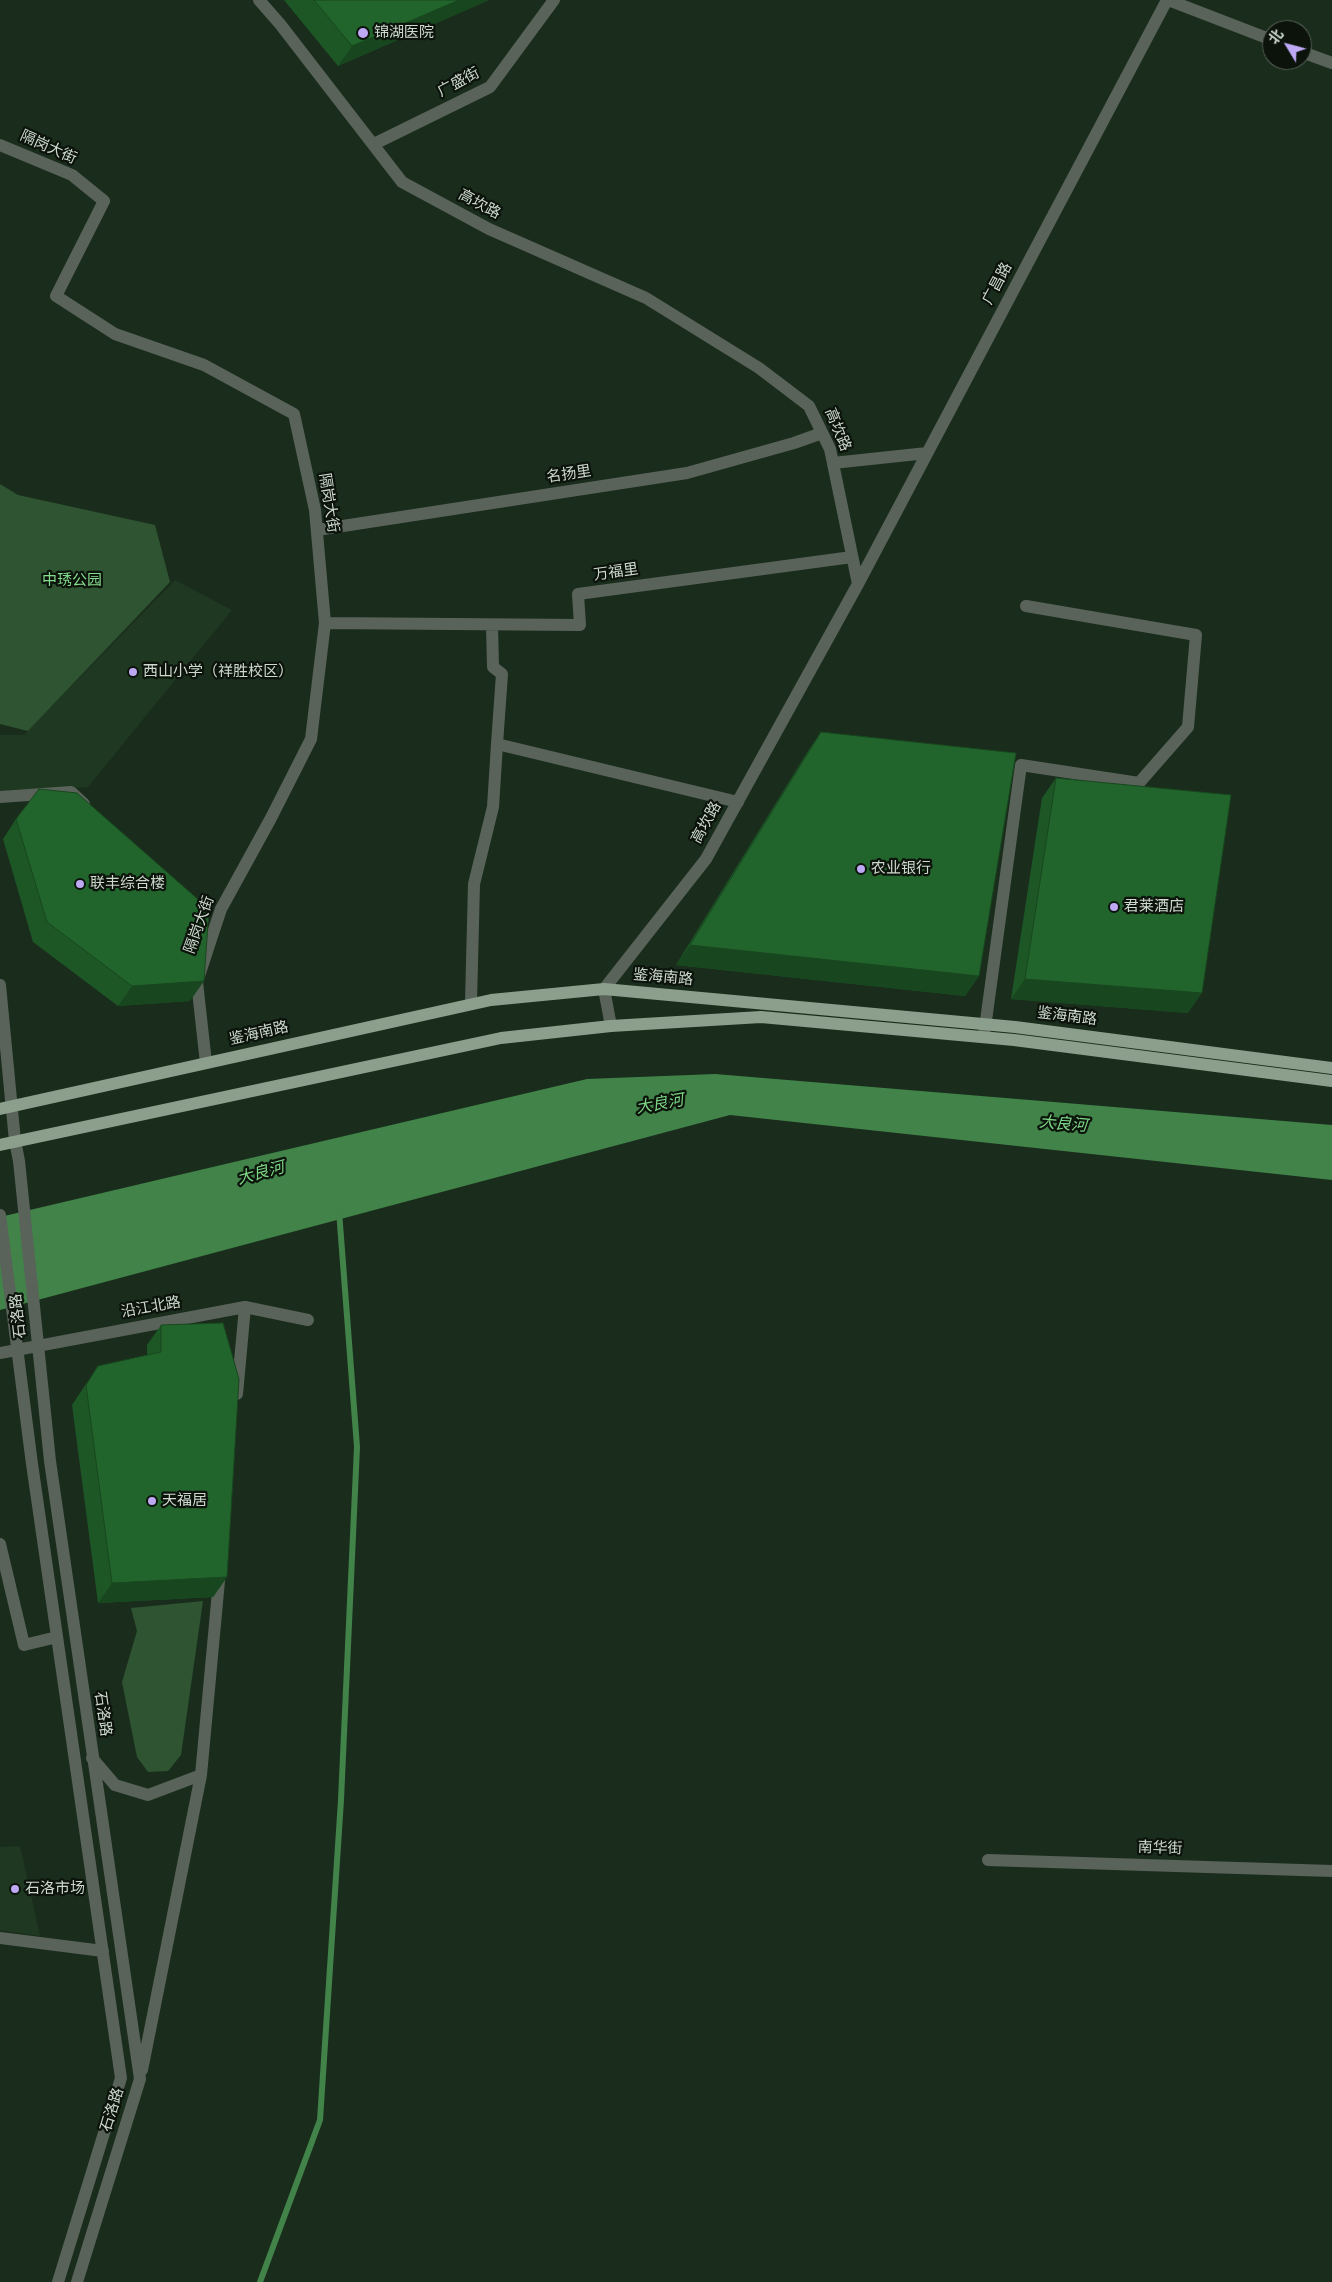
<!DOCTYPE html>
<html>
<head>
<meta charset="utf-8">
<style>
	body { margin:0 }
	#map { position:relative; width:1332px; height:2282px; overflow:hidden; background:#1a2d1c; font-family:Jost,"Noto Sans SC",sans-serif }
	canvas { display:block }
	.north { position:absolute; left:1262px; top:20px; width:50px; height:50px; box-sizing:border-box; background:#0b130b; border:1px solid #596259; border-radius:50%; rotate:307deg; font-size:14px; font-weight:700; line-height:20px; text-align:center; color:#cdd9cd }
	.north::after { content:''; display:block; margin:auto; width:18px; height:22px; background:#bea9f5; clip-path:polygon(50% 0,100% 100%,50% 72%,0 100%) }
</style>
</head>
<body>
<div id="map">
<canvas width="1332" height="2282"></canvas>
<div class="north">北</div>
</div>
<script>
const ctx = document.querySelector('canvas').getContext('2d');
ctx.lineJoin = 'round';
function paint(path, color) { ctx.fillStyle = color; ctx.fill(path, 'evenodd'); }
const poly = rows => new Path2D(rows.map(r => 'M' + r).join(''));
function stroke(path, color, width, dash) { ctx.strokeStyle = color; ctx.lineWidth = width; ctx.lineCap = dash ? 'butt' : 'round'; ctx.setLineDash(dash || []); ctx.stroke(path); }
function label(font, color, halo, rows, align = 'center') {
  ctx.font = font + ' Jost,"Noto Sans SC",sans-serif'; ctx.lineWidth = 4.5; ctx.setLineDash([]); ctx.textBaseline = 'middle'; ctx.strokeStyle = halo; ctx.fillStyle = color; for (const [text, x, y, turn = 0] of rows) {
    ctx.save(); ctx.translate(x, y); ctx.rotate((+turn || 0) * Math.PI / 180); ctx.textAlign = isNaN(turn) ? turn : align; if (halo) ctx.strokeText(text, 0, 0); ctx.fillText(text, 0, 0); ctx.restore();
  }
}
paint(poly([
	[175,580,232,610,88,787,0,794,0,735,24,735],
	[20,1846,40,1936,0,1930,0,1847]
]), '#1f3821');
paint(poly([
	[0,484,18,495,155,525,170,582,28,731,0,724],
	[203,1601,181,1755,168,1771,148,1772,137,1757,122,1682,137,1631,131,1608]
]), '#2e5432');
paint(poly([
	[715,1074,1332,1125,1332,1180,730,1115,0,1310,0,1217,587,1079]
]), '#418349');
stroke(poly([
	[260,2282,320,2120,341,1800,357,1447,339,1211]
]), '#418349', 6);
stroke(poly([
	[259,0,280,24,402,182,489,229,646,298,759,368,809,406,830,449,858,584],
	[1168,0,1272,40],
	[1302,52,1332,63],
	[374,144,490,87,554,0],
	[0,145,72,175,104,201,56,296,115,334,204,365,294,414,315,510,325,623,311,739,271,818,221,909,215,927,197,982,206,1063],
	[833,463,927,453],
	[317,530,687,473,794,443,822,433],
	[325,623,580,625,578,594,852,557],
	[492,625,493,667,502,674,497,744,738,802],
	[0,797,71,792,84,804],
	[0,985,15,1141,19,1161,50,1461,140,2079,77,2282],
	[471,1002,474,884,493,807,497,744],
	[611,1026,604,989,706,859,858,584,1167,0],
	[984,1035,1021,765,1139,783,1188,727,1196,635,1026,606],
	[0,1215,32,1464,121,2078,58,2282],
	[0,1353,245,1307,308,1320],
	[237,1394,245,1307],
	[0,1544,24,1645,57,1637],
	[92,1758,115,1785,148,1795,201,1775,220,1570],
	[988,1860,1332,1871],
	[0,1938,103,1951],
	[142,2070,201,1775]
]), '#5a635a', 12);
stroke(poly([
	[0,1109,491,1000,604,989,1015,1027,1332,1068],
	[0,1145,501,1038,611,1026,761,1017,1014,1040,1332,1081]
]), '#8c9e8c', 12);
paint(poly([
	[284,0,489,0,338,66],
	[821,732,979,976,965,996,676,965,808,751],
	[1056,778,1188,1013,1011,999,1042,798],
	[16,819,190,1001,118,1006,33,942,3,839],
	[161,1325,227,1577,213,1597,98,1603,72,1405,98,1366,147,1355,147,1345]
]), '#1d5726');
paint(poly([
	[459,0,489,0,338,66,352,46],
	[690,945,979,976,965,996,676,965],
	[1025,979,1202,993,1188,1013,1011,999],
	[204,981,190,1001,118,1006,132,986],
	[227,1577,213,1597,98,1603,112,1583]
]), '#18471f');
const building = poly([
	[314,0,459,0,352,46,314,0],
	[821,732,1016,753,979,976,690,945,821,732],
	[1056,778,1231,795,1202,993,1025,979,1056,778],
	[39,789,77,793,209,909,204,981,132,986,47,922,16,819,39,789],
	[223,1323,239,1379,227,1577,112,1583,86,1385,98,1366,161,1352,161,1325,223,1323]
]);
paint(building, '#22652c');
stroke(building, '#18471f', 1);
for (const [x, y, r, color] of [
	[363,33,6,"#bea9f5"],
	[133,672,5,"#bea9f5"],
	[861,869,5,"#bea9f5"],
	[80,884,5,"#bea9f5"],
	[1114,907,5,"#bea9f5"],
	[152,1501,5,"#bea9f5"],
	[15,1889,5,"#bea9f5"]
]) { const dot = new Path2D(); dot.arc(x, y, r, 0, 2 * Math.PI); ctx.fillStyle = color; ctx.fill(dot); stroke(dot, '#0b130b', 2); }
label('15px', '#cdd9cd', '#0b130b', [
	["锦湖医院",374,33],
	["西山小学（祥胜校区）",143,672],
	["农业银行",871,869],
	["联丰综合楼",90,884],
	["君莱酒店",1124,907],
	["天福居",162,1501],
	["石洛市场",25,1889]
], 'left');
label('15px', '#cdd9cd', '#0b130b', [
	["广盛街",459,83,-28],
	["隔岗大街",48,148,24],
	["高坎路",479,205,28],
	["广昌路",998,284,-62],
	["高坎路",837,430,68],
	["名扬里",569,475,-9],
	["隔岗大街",328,503,81],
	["万福里",616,573,-8],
	["高坎路",707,823,-61],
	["隔岗大街",200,925,-70],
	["鉴海南路",663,978,5],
	["鉴海南路",1067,1017,7],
	["鉴海南路",259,1034,-13],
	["沿江北路",151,1308,-10],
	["石洛路",19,1316,-96],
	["石洛路",102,1714,82],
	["南华街",1160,1849,2],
	["石洛路",113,2110,-73]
]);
label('15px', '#84dd8d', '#0b130b', [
	["中琇公园",72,581]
]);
label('italic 16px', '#7ed786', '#0b130b', [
	["大良河",660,1105,-10],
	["大良河",1063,1125,5],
	["大良河",261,1174,-15]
]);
</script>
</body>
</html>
